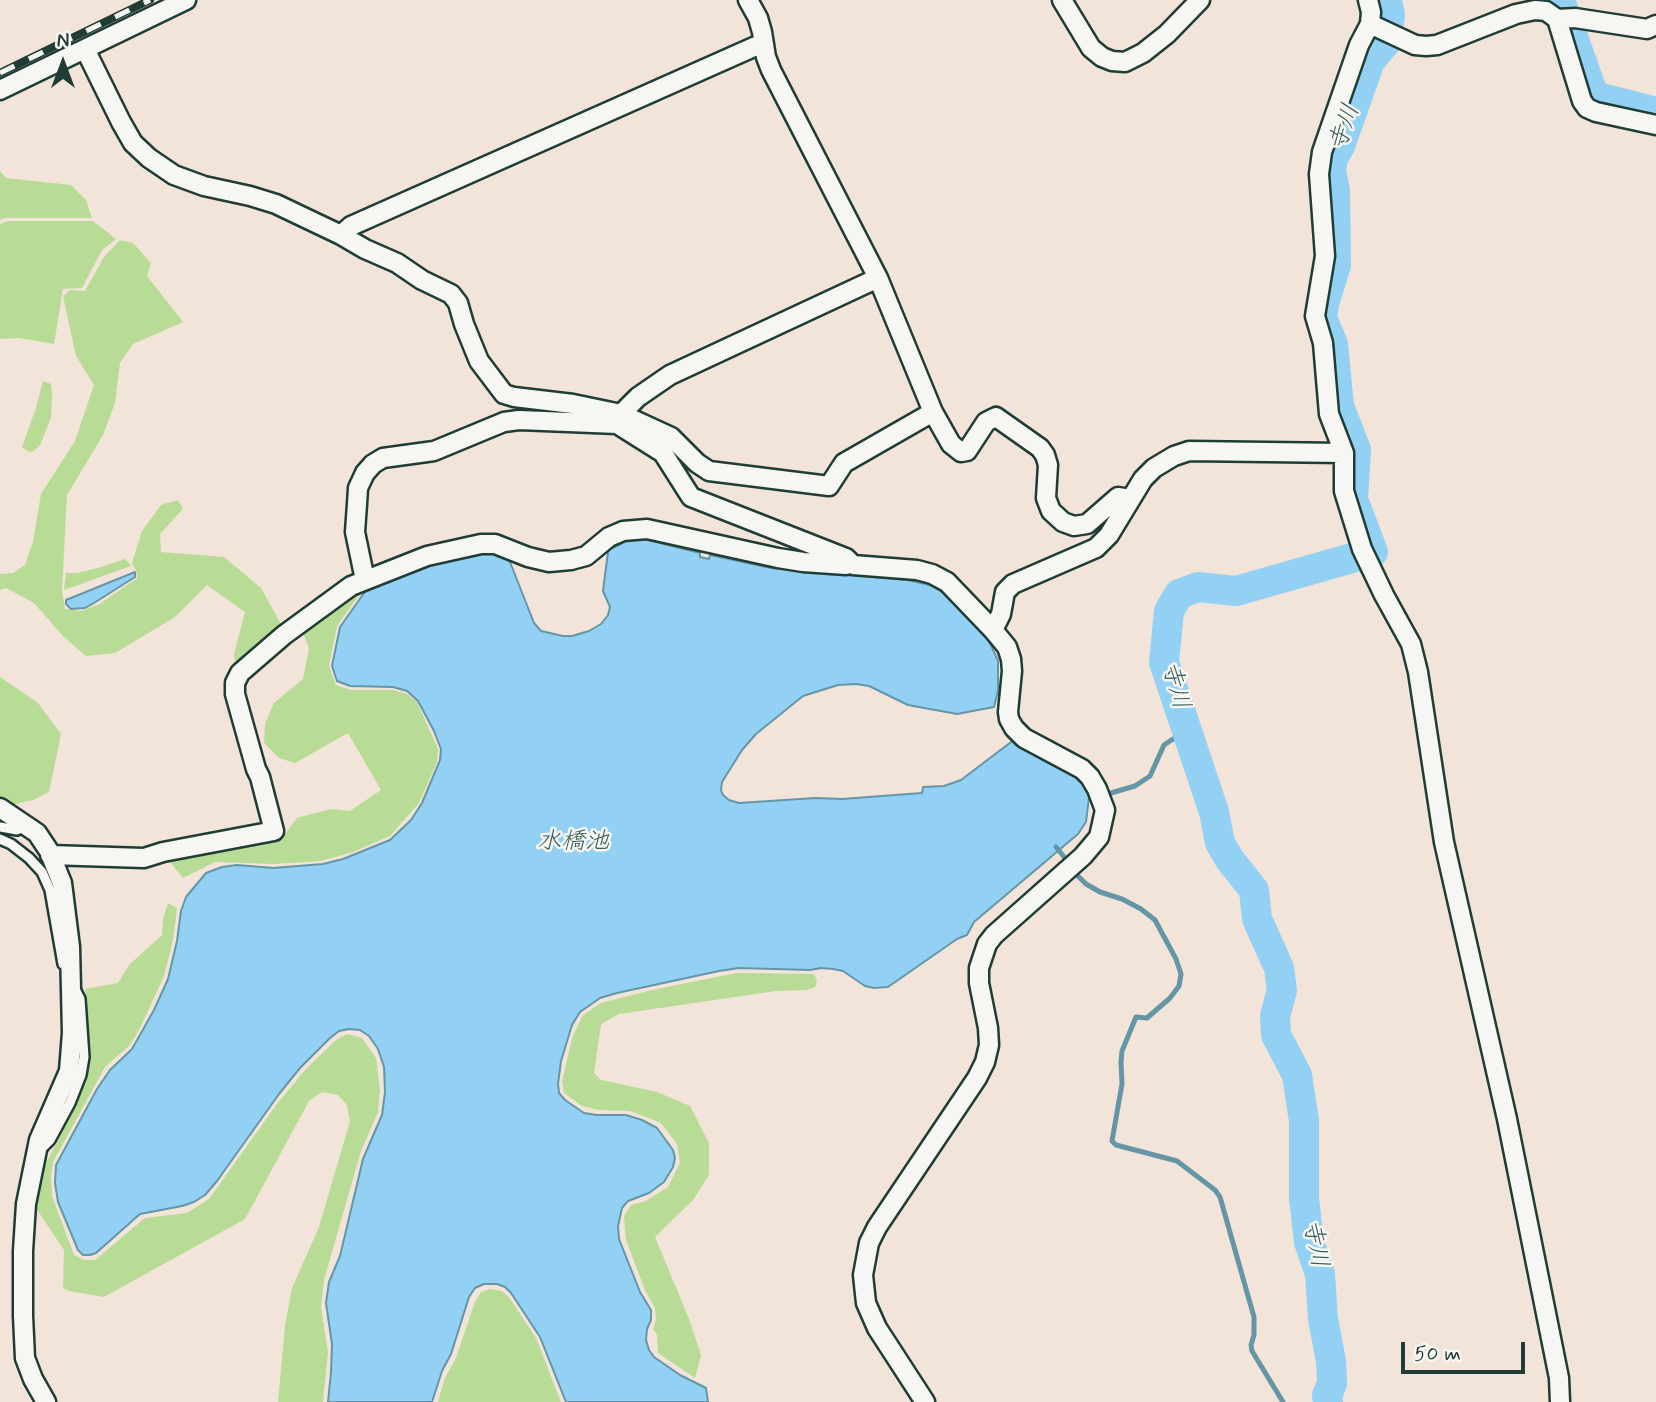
<!DOCTYPE html>
<html>
<head>
<meta charset="utf-8">
<style>
	body { margin:0 }
	#map { position:relative; width:1656px; height:1402px; overflow:hidden; background:#f2e4d8; font-family:Mynerve,sans-serif }
	canvas { display:block }
	.north { position:absolute; left:28px; top:28px; width:70px; height:70px; -webkit-text-stroke:5px #f6f6f2; paint-order:stroke; rotate:0deg; font-size:19px; font-weight:700; line-height:28px; text-align:center; color:#1f3d34 }
	.north::after { content:''; display:block; margin:auto; width:24px; height:32px; background:#1f3d34; clip-path:polygon(50% 0,100% 100%,50% 72%,0 100%) }
	.scale { position:absolute; left:1401px; top:1342px; width:124px; height:32px; box-sizing:border-box; border:4px solid #1f3d34; border-top:0; padding-left:9px; font-size:21px; line-height:24px; white-space:nowrap; color:#1f3d34; -webkit-text-stroke:5px #f6f6f2; paint-order:stroke }
</style>
</head>
<body>
<div id="map">
<canvas width="1656" height="1402"></canvas>
<div class="north">N</div>
<div class="scale">50 m</div>
</div>
<script>
const ctx = document.querySelector('canvas').getContext('2d');
ctx.lineJoin = 'round';
function paint(path, color) { ctx.fillStyle = color; ctx.fill(path, 'evenodd'); }
const poly = rows => new Path2D(rows.map(r => 'M' + r).join(''));
function stroke(path, color, width, dash) { ctx.strokeStyle = color; ctx.lineWidth = width; ctx.lineCap = dash ? 'butt' : 'round'; ctx.setLineDash(dash || []); ctx.stroke(path); }
function label(font, color, halo, rows, align = 'center') {
  ctx.font = font + ' Mynerve,"Klee One",sans-serif'; ctx.lineWidth = 5; ctx.setLineDash([]); ctx.textBaseline = 'middle'; ctx.strokeStyle = halo; ctx.fillStyle = color; for (const [text, x, y, turn = 0] of rows) {
    ctx.save(); ctx.translate(x, y); ctx.rotate((+turn || 0) * Math.PI / 180); ctx.textAlign = isNaN(turn) ? turn : align; if (halo) ctx.strokeText(text, 0, 0); ctx.fillText(text, 0, 0); ctx.restore();
  }
}
paint(poly([
	[0,171,6,178,71,185,86,200,92,218,5,218,0,220],
	[8,221,93,221,116,239,102,250,82,288,63,289,54,344,19,338,0,339,0,224],
	[120,240,133,243,151,263,147,276,183,322,133,344,120,363,115,403,103,435,67,495,62,591,65,609,81,611,100,604,137,578,136,570,132,563,142,531,161,505,178,500,183,509,160,534,161,552,224,557,261,588,282,626,244,661,235,661,234,654,245,612,207,585,175,617,115,653,86,656,63,636,34,603,6,588,0,590,0,574,13,573,25,565,33,542,41,494,75,441,94,385,76,356,63,296,70,290,85,291,104,257],
	[43,381,51,384,52,395,51,418,40,445,34,451,29,452,22,447,36,408],
	[125,559,131,566,64,590,66,573,78,573,101,567],
	[364,588,337,626,329,666,336,685,351,690,393,690,407,694,417,702,438,749,437,762,419,803,390,836,353,852,321,861,274,864,215,862,183,878,171,863,175,856,285,834,297,818,331,809,350,811,381,790,348,733,295,763,279,758,264,743,265,724,274,703,303,679,309,649,303,632,333,604],
	[0,677,38,703,61,734,49,792,33,800,11,805,0,797],
	[168,903,177,908,173,940,164,976,140,1028,130,1045,105,1067,53,1162,51,1176,52,1196,74,1255,84,1260,95,1260,145,1218,187,1213,209,1199,277,1104,305,1070,336,1040,347,1034,362,1038,376,1058,380,1090,378,1112,361,1151,324,1280,321,1307,328,1352,323,1402,278,1402,285,1326,292,1288,319,1227,350,1121,347,1105,338,1095,322,1092,309,1101,245,1219,104,1297,69,1291,63,1288,64,1250,36,1208,43,1168,59,1139,86,1078,90,1059,85,989,118,983,129,965,162,935,163,919],
	[737,973,814,974,817,981,815,987,806,990,776,991,619,1014,601,1024,594,1073,601,1080,657,1092,690,1106,709,1143,709,1175,693,1200,655,1237,689,1319,701,1355,695,1378,658,1353,657,1335,653,1329,656,1319,655,1308,645,1290,626,1240,624,1216,631,1205,646,1201,668,1187,680,1163,677,1144,661,1123,630,1111,598,1110,582,1106,564,1093,562,1082,572,1038,583,1015,601,1003,652,990],
	[490,1289,502,1291,509,1297,536,1338,561,1402,438,1402,444,1380,456,1358,475,1302,481,1292]
]), '#b8db95');
const water = poly([
	[628,540,648,540,700,553,700,557,709,559,710,555,771,568,907,580,930,585,949,596,974,623,990,643,998,661,998,691,994,707,957,714,908,705,869,686,856,684,838,685,803,696,756,734,742,750,722,782,721,790,723,795,729,800,739,803,815,798,842,799,922,793,923,787,944,786,961,780,1015,739,1080,776,1090,789,1086,822,1078,834,974,922,967,935,957,939,888,987,874,988,865,986,843,971,833,969,821,968,810,970,739,968,719,971,617,993,600,998,580,1012,572,1025,561,1061,558,1084,559,1093,565,1100,584,1113,597,1115,626,1115,642,1120,657,1128,673,1150,675,1158,673,1167,664,1182,649,1193,628,1201,622,1208,618,1226,619,1239,640,1292,651,1310,651,1320,647,1329,646,1340,649,1350,654,1357,680,1375,706,1388,708,1402,566,1402,540,1337,511,1293,505,1287,497,1284,484,1284,475,1288,469,1297,451,1354,442,1371,432,1402,328,1402,331,1372,332,1344,326,1303,329,1282,340,1256,363,1159,382,1115,385,1092,384,1067,378,1049,369,1036,360,1030,349,1029,339,1031,330,1038,300,1068,279,1094,217,1181,205,1195,194,1202,182,1206,140,1214,96,1253,90,1255,83,1255,78,1250,58,1202,55,1183,56,1165,97,1089,110,1070,132,1049,154,1010,168,979,177,941,181,911,186,897,206,873,222,867,237,865,273,868,323,864,343,859,390,840,411,820,422,803,440,760,441,749,434,731,418,701,407,691,393,687,350,686,337,681,332,666,340,627,369,586,426,563,495,549,510,562,534,623,541,631,563,636,572,636,589,631,601,624,608,615,610,607,603,591,609,544,613,548,628,540],
	[135,572,135,577,94,603,85,608,71,609,66,604,66,600,135,572]
]);
paint(water, '#93d1f4');
stroke(water, '#6596a7', 2);
stroke(poly([
	[1102,794,1111,793,1135,786,1150,776,1164,745,1173,739,1188,735],
	[1056,847,1065,858],
	[1074,872,1086,884,1100,892,1122,899,1141,909,1155,920,1176,959,1181,974,1179,986,1170,998,1147,1018,1136,1017,1122,1051,1121,1062,1122,1084,1112,1141,1116,1145,1177,1161,1215,1190,1220,1197,1254,1317,1254,1335,1251,1345,1252,1351,1283,1402]
]), '#6596a7', 5);
stroke(poly([
	[1560,0,1594,96,1656,112],
	[1328,1402,1327,1395,1332,1384,1331,1361,1323,1319,1320,1274,1309,1242,1304,1198,1304,1121,1297,1075,1276,1035,1275,1016,1282,990,1279,968,1257,919,1254,890,1230,860,1220,843,1214,812,1164,662,1169,611,1179,594,1198,587,1236,591,1373,552,1353,499,1356,450,1339,406,1333,344,1322,318,1324,304,1336,265,1335,191,1331,171,1333,158,1340,146,1370,61,1386,42,1390,15,1387,0]
]), '#93d1f4', 30);
const service = poly([
	[0,827,17,830,26,826],
	[0,839,11,844,29,858,42,872,50,890,63,964],
	[39,1151,50,1140,70,1103,81,1075,84,1057,80,999,75,989]
]);
const minor = poly([
	[748,0,758,18,762,32,766,57,771,70,878,278,670,375,638,397,621,414,617,424,663,453,691,497,846,558,853,565,917,570,932,574,947,582,993,630,1007,647,1011,659,1012,671,1008,712,1009,719,1014,728,1024,738,1082,769,1090,777,1097,789,1105,810,1099,837,1083,856,994,935,987,944,979,968,979,983,988,1028,989,1045,985,1062,977,1078,877,1227,869,1243,863,1275,866,1303,877,1328,925,1402],
	[1062,0,1091,48,1102,57,1112,61,1125,62,1143,53,1167,34,1200,0],
	[1368,0,1371,12,1370,24,1359,45,1322,152,1319,174,1325,256,1315,316,1323,343,1329,414,1344,453,1344,491,1362,549,1384,595,1411,644,1418,672,1444,842,1507,1119,1559,1378,1560,1402],
	[1557,19,1575,18,1647,29,1656,25],
	[1370,24,1415,45,1426,46,1437,45,1516,14,1535,10,1546,11,1557,19,1582,101,1587,108,1596,112,1656,125],
	[85,49,121,122,133,143,149,158,174,175,204,186,250,196,276,204,341,235,365,249,397,263,422,280,451,294,458,303,464,324,479,361,504,394,514,397,573,404,621,414,671,437,697,463,709,471,829,486,844,463,933,412,878,278],
	[0,90,186,0],
	[341,235,351,226,756,46,764,44],
	[933,412,951,444,961,452,967,451,986,422,996,417,1040,448,1045,455,1048,465,1046,498,1051,511,1063,522,1074,526,1087,524,1118,497,1130,499],
	[365,580,355,532,357,504,358,488,365,473,373,464,383,458,434,451,504,422,519,420,617,424],
	[993,630,1001,614,1005,592,1013,584,1096,548,1109,535,1143,479,1154,468,1174,456,1189,451,1344,453],
	[0,808,37,833,49,851,62,883,70,947,72,1033,69,1071,39,1140,26,1204,23,1251,23,1316,25,1358,33,1379,46,1402],
	[50,855,144,858,163,852,274,831,260,777,256,769,235,694,235,683,240,673,284,635,351,586,427,556,481,544,495,544,528,557,549,562,571,560,586,556,609,537,623,531,647,529,778,558,803,562,846,565]
]);
stroke(service, '#1f3d34', 14);
stroke(minor, '#1f3d34', 23);
stroke(service, '#f6f6f2', 9);
stroke(minor, '#f6f6f2', 18);
const rail = poly([
	[0,73,150,0]
]);
stroke(rail, '#1f3d34', 8);
stroke(rail, '#f6f6f2', 5, [16]);
label('italic 24px', '#365b5a', '#f6f6f2', [
	["寺川",1346,128,-71],
	["寺川",1174,686,75],
	["水橋池",573,843],
	["寺川",1314,1244,79]
]);
</script>
</body>
</html>
